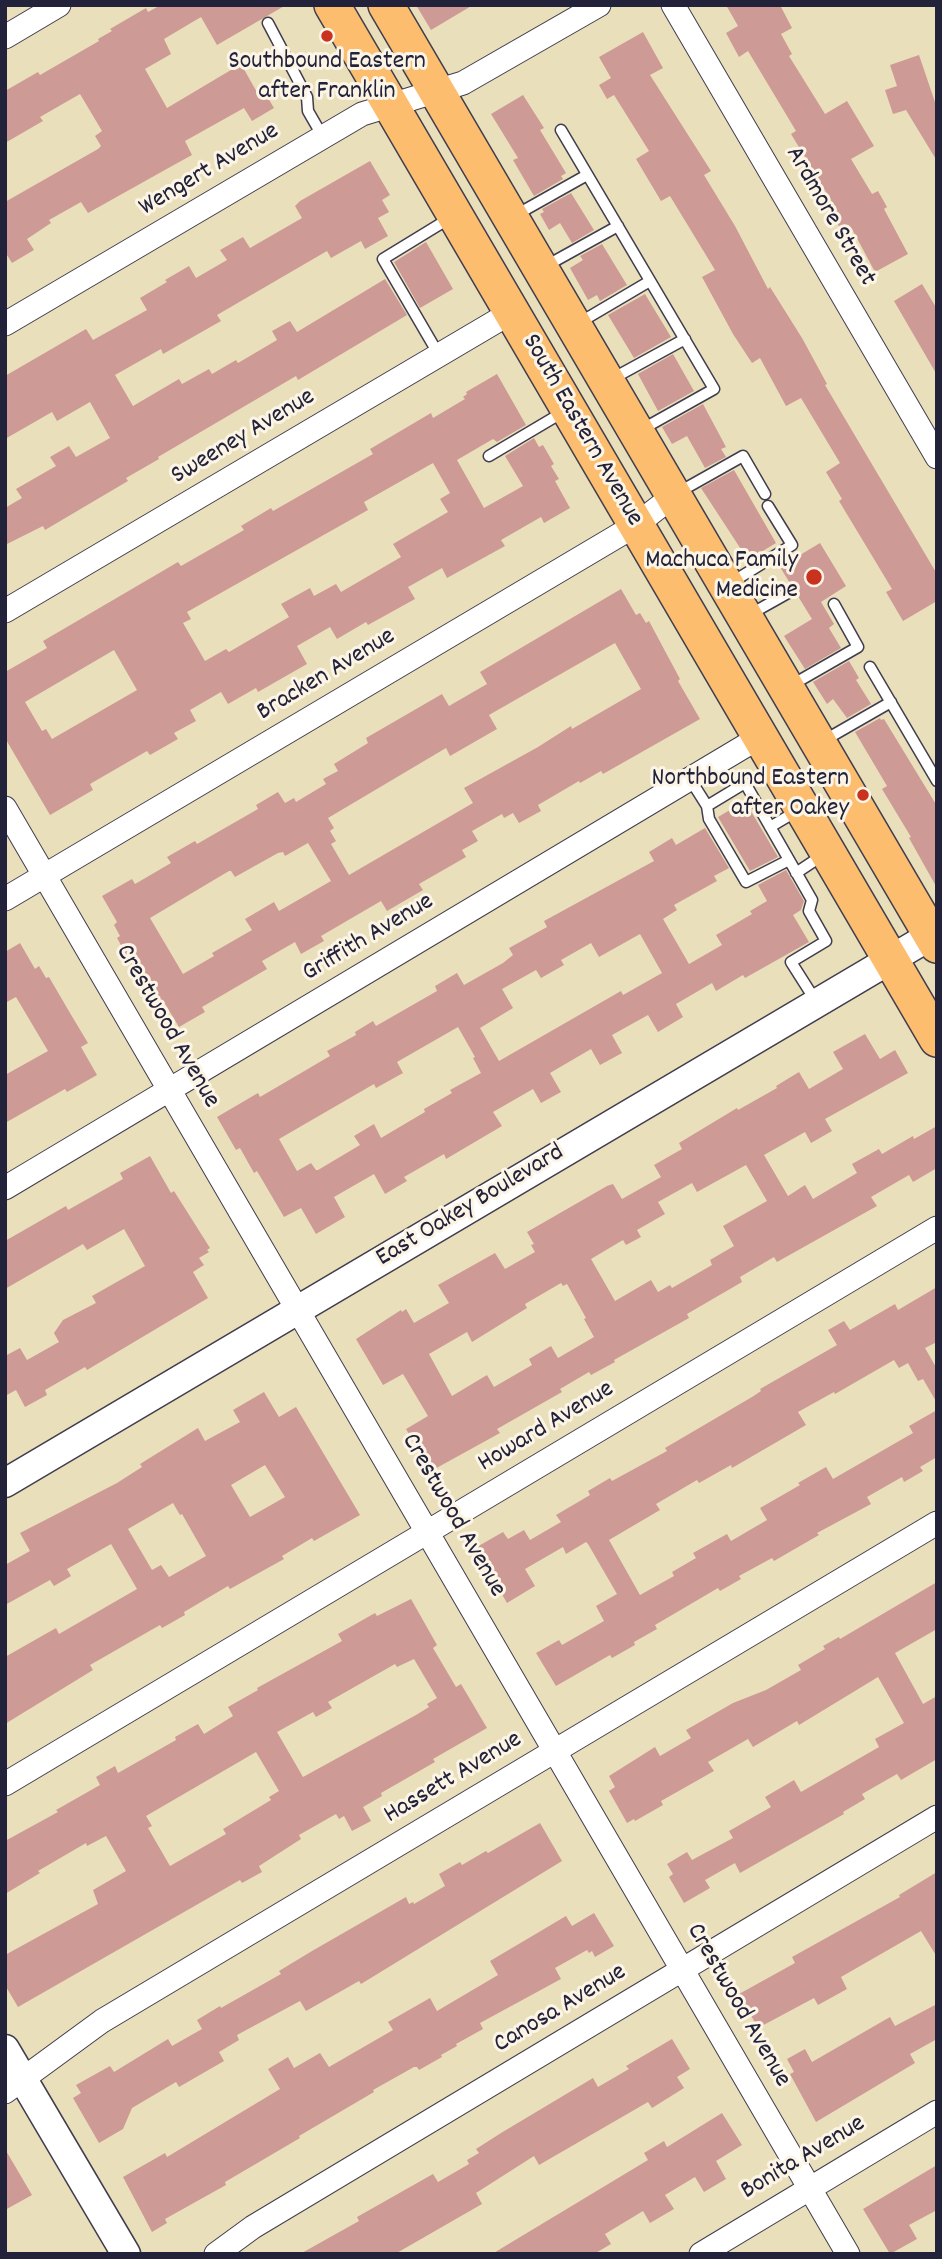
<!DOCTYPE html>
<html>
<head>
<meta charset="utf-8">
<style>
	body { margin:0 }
	#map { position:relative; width:942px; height:2259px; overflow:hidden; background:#eadfbb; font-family:Dekko,sans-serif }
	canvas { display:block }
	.frame { position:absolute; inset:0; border:7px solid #22223b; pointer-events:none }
</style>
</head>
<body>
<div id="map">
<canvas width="942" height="2259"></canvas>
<div class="frame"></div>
</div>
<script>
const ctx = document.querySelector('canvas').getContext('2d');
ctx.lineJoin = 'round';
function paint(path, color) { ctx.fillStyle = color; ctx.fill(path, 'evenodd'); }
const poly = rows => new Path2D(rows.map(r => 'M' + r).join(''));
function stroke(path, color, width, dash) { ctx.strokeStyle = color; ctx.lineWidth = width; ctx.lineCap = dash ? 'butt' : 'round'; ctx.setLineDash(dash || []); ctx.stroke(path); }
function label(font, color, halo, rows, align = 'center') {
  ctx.font = font + ' Dekko,sans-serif'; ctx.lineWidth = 6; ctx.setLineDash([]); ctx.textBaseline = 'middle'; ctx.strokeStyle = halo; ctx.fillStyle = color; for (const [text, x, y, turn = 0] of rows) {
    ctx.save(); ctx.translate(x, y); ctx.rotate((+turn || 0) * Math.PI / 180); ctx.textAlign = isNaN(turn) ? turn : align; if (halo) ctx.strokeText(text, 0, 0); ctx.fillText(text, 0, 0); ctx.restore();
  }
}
paint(poly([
	[161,5,286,5,217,45,201,17,164,39,171,54,145,69,167,108,241,64,258,94,264,91,274,108,252,121,244,108,185,141,192,155,172,166,88,213,81,202,49,220,51,223,27,239,34,250,12,263,5,252,5,202,98,149,101,146,95,136,102,131,80,94,40,117,43,121,5,143,5,91,38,72,40,75,99,41,98,39,112,31,110,29,146,8,148,12],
	[416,5,473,5,431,30],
	[726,5,780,5,792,28,781,34,792,54,789,56,825,114,847,101,874,146,851,159,872,194,878,191,887,207,884,209,908,254,875,272,852,229,844,234,826,206,832,202,791,134,796,131,748,51,739,57,726,33,738,26],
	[643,32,663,68,650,75,711,171,704,175,735,226,768,289,770,287,802,338,827,384,825,385,937,574,937,601,903,621,886,592,892,589,839,501,842,499,826,472,840,463,801,398,786,406,760,358,752,363,733,334,702,277,715,270,670,196,661,201,636,159,649,151,614,95,607,99,599,85,611,78,599,57],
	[919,55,937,108,937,161,906,110,893,114,885,90,897,86,890,65],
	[523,95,544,128,540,130,566,173,561,176,563,179,534,196,513,160,518,158,491,114],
	[370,161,390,195,382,200,389,212,378,218,388,236,365,249,361,241,331,258,327,251,217,315,221,321,163,354,161,349,115,375,133,406,179,379,182,384,209,369,212,374,236,360,238,363,277,340,272,331,290,321,297,332,385,279,407,315,298,380,296,376,158,457,159,459,126,478,128,481,45,530,43,526,5,545,5,508,22,498,16,489,56,466,50,457,69,446,76,457,110,438,90,402,57,421,52,412,5,439,5,376,86,329,93,340,147,310,140,298,167,282,165,280,189,266,196,278,227,260,220,250,243,237,250,248,302,218,295,206,300,201],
	[571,193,594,230,572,243,560,223,549,230,540,214,544,212,542,209],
	[426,242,453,289,420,308,394,262],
	[602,244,627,285,600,301,597,295,588,300,570,268,583,260,580,256],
	[922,284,937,309,937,375,894,301],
	[645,294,671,337,634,358,608,315],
	[673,354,694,391,658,411,638,374],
	[497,374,526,425,497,442,493,439,457,460,484,508,523,486,505,456,534,438,539,447,543,445,554,464,551,466,559,479,555,481,570,508,544,523,541,517,501,540,505,546,447,578,442,568,408,587,415,599,368,625,366,622,337,639,330,627,297,646,307,664,258,692,256,688,228,704,221,692,190,710,196,721,174,733,178,739,150,755,147,751,90,784,93,790,50,815,5,738,5,672,47,648,43,641,178,562,181,566,244,530,241,526,271,508,273,511,373,454,370,449,431,413,433,418,465,399,463,397,467,394,466,392],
	[433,463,450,493,440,499,448,512,393,544,401,557,341,592,336,584,314,596,310,588,281,604,289,617,229,652,226,649,205,661,183,623,191,619,187,612,368,510,364,502],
	[114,650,137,690,52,739,46,729,42,731,25,702],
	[703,404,726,447,721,449,726,457,705,468,687,436,672,444,662,427],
	[734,470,776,543,748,560,701,488],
	[820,543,846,586,821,602,834,624,829,628,841,648,805,669,784,636,812,619,780,567],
	[621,589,636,615,640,613,646,623,649,621,680,679,678,681,700,719,603,774,601,771,580,783,579,781,538,805,541,811,519,823,513,813,504,818,502,814,472,831,478,841,462,850,466,857,419,884,423,890,387,911,381,901,321,936,324,941,301,954,295,942,262,961,267,969,202,1007,205,1012,179,1027,164,1002,160,1004,153,992,150,994,128,958,117,938,120,936,114,925,117,922,102,896,132,879,135,884,171,863,167,857,195,841,197,844,258,809,256,805,278,792,285,803,294,798,296,802,326,784,323,779,338,771,334,764,368,743,366,738,442,694,449,706,487,684,480,672],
	[615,643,641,689,572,729,571,726,538,747,464,788,473,803,349,875,331,844,336,841,330,831,334,828,328,818,446,748,450,756,497,729,489,715],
	[308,843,331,881,279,911,274,902,245,919,252,930,212,953,214,956,183,974,150,918,229,871,231,871,235,877,278,853,283,852,285,856],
	[849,661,859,678,856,680,871,704,847,718,833,699,827,704,813,682],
	[880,718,881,720,884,719,937,806,937,888,909,838,911,837,882,789,887,786,855,732],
	[745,801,778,857,750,871,718,817],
	[705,828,729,868,714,876,717,881,674,905,677,910,663,919,689,964,722,945,716,935,752,914,750,911,767,901,758,885,786,870,804,901,801,910,793,915,809,942,745,978,743,975,716,991,712,983,676,1004,683,1017,658,1032,648,1015,612,1035,622,1053,600,1065,591,1049,550,1073,561,1092,541,1103,533,1089,493,1112,502,1126,446,1159,444,1154,404,1177,407,1181,385,1194,374,1174,334,1197,345,1217,316,1234,301,1208,284,1217,257,1171,254,1173,240,1148,236,1150,217,1117,258,1093,260,1097,330,1056,327,1051,356,1035,355,1032,373,1021,376,1026,437,991,435,986,457,973,464,985,503,963,513,955,509,948,547,927,544,921,654,861,649,852,672,838,676,845],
	[640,934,662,973,623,995,621,991,499,1061,480,1028,513,1008,502,989,536,970,541,978,564,965,561,960,591,943,599,957],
	[458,1027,475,1057,473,1058,481,1073,450,1090,452,1093,424,1109,425,1112,381,1138,374,1124,354,1136,360,1145,318,1170,316,1170,311,1163,297,1171,279,1139,374,1084,376,1088,403,1073,397,1062],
	[20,943,35,969,39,966,46,978,49,977,70,1013,88,1043,81,1047,97,1075,67,1092,65,1089,5,1123,5,1075,48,1051,16,997,5,1003,5,952],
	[865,1034,880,1059,895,1050,908,1073,825,1119,832,1131,811,1143,805,1132,764,1155,788,1196,805,1185,813,1199,857,1173,852,1164,879,1149,882,1154,913,1136,914,1139,937,1126,937,1168,913,1182,909,1175,871,1197,877,1206,777,1262,774,1257,740,1277,742,1282,687,1314,689,1318,614,1360,615,1362,591,1375,589,1372,560,1389,562,1392,497,1429,500,1433,431,1471,406,1429,428,1416,403,1374,383,1385,356,1339,401,1310,402,1312,406,1309,414,1323,449,1303,438,1285,495,1253,505,1269,535,1252,531,1245,534,1244,527,1232,607,1186,613,1184,622,1199,661,1177,654,1165,682,1149,679,1143,737,1108,738,1110,777,1088,776,1086,799,1072,809,1089,843,1069,833,1052],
	[746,1165,767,1201,723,1226,734,1246,710,1260,712,1265,672,1288,670,1285,658,1292,651,1280,615,1301,591,1259,623,1240,626,1245,641,1237,637,1230,665,1214,658,1202,692,1183,697,1192],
	[561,1283,563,1286,567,1284,586,1318,584,1319,594,1337,558,1358,551,1346,529,1359,532,1365,494,1387,487,1375,452,1396,429,1354,467,1332,472,1342,527,1308,525,1304],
	[150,1156,171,1193,174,1191,210,1248,207,1250,209,1252,199,1258,204,1265,193,1272,208,1298,87,1370,85,1367,45,1390,47,1395,25,1407,16,1390,5,1396,5,1356,20,1348,27,1360,59,1342,54,1333,63,1320,96,1303,92,1296,145,1266,124,1229,87,1250,83,1244,5,1289,5,1241,66,1206,68,1210,123,1179,120,1173],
	[937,1287,937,1342,925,1348,937,1369,937,1403,923,1379,918,1381,908,1363,899,1368,894,1360,835,1394,834,1392,798,1412,806,1425,732,1468,731,1465,699,1483,697,1480,656,1504,660,1510,609,1540,640,1595,674,1576,672,1572,696,1558,693,1553,727,1534,731,1541,767,1520,760,1508,800,1485,798,1483,826,1467,833,1479,913,1433,909,1426,937,1410,937,1457,920,1467,923,1471,904,1482,902,1477,867,1497,871,1504,817,1533,819,1535,774,1561,772,1558,739,1576,741,1579,720,1591,718,1588,655,1625,657,1629,634,1642,635,1645,612,1658,610,1655,556,1686,536,1653,559,1640,562,1645,604,1621,596,1606,617,1594,588,1544,586,1542,566,1554,563,1547,525,1569,535,1586,507,1603,475,1548,503,1532,508,1539,524,1530,530,1540,561,1522,556,1515,590,1495,588,1491,610,1478,612,1481,667,1451,665,1448,752,1397,761,1391,760,1389,837,1345,828,1330,844,1321,850,1330,895,1304,898,1310],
	[264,1392,279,1417,296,1407,360,1515,314,1541,312,1538,282,1556,284,1559,230,1589,228,1586,184,1612,185,1615,162,1628,160,1625,90,1665,93,1670,5,1724,5,1657,56,1628,59,1634,137,1589,111,1544,67,1569,71,1576,54,1586,50,1580,5,1605,5,1565,30,1551,20,1533,117,1483,142,1467,140,1464,198,1428,205,1441,240,1422,233,1410],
	[265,1465,285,1497,250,1517,231,1485],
	[173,1503,180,1515,182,1514,206,1556,169,1577,161,1565,152,1570,128,1529],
	[937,1582,937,1629,895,1653,923,1704,937,1696,937,1759,901,1780,897,1774,862,1794,865,1799,843,1812,844,1814,740,1873,735,1863,705,1880,710,1888,684,1903,669,1877,673,1874,667,1864,687,1852,692,1860,733,1838,729,1831,771,1807,765,1797,794,1780,801,1792,879,1747,875,1739,904,1723,878,1677,799,1725,797,1721,753,1747,748,1739,708,1762,714,1771,661,1801,663,1805,635,1821,634,1819,627,1823,609,1791,615,1787,609,1776,655,1747,660,1756,691,1738,686,1730,733,1703,766,1690,801,1670,798,1665,825,1649,823,1646,839,1637,840,1639],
	[411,1599,437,1645,433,1648,456,1687,461,1684,487,1728,433,1759,435,1762,381,1793,382,1796,363,1807,371,1821,352,1831,344,1816,339,1819,336,1814,299,1835,301,1839,259,1866,262,1872,242,1883,240,1880,18,2007,5,1985,5,1955,98,1904,93,1890,126,1871,106,1836,87,1846,86,1843,38,1871,40,1873,5,1894,5,1841,58,1812,56,1810,100,1785,96,1777,115,1766,118,1773,176,1740,175,1737,198,1724,204,1734,233,1716,228,1707,258,1690,257,1688,342,1641,338,1634,375,1613,377,1616],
	[414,1659,437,1698,427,1704,429,1707,416,1715,303,1777,277,1732,313,1712,316,1717,332,1708,328,1702,395,1664,397,1667],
	[256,1752,279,1791,269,1797,271,1800,223,1829,226,1834,170,1866,148,1828,152,1826,146,1816],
	[540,1823,562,1861,361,1984,359,1981,306,2011,300,2001,237,2035,239,2040,219,2052,224,2061,179,2087,176,2082,132,2108,123,2129,99,2143,73,2098,81,2093,76,2085,110,2066,114,2072,168,2039,172,2046,202,2029,197,2020,220,2006,221,2008,281,1974,279,1971,312,1951,406,1897,409,1904,413,1902,414,1904,445,1886,439,1874,460,1862,462,1865,486,1851,488,1853],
	[937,1872,937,1957,921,1931,841,1977,847,1989,818,2005,814,1998,758,2028,739,1994,795,1963,792,1957,900,1897,899,1895],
	[594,1913,614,1946,595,1957,592,1951,589,1953,587,1950,555,1968,561,1979,480,2023,483,2029,456,2044,457,2046,441,2055,442,2057,419,2070,417,2067,414,2067,373,2090,374,2092,299,2136,300,2138,225,2182,226,2185,165,2219,167,2223,152,2232,123,2177,165,2153,167,2157,280,2089,268,2069,288,2057,294,2068,320,2053,329,2067,393,2030,388,2022,430,1998,437,2011,498,1975,490,1961,566,1916,572,1926],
	[937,2004,937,2039,910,2054,915,2063,816,2122,790,2074,794,2072,787,2059,805,2049,812,2062,890,2017,895,2026],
	[672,2039,690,2069,677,2077,684,2088,652,2108,648,2102,539,2165,534,2156,476,2193,482,2204,395,2254,300,2254,359,2221,357,2217,433,2174,438,2182,469,2164,467,2160,479,2153,476,2149,501,2133,593,2078,598,2087,629,2069,626,2066],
	[722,2113,742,2145,716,2161,726,2179,704,2192,695,2177,665,2195,674,2209,650,2223,643,2211,605,2234,611,2244,594,2254,492,2254,648,2160,644,2153,664,2141,667,2147],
	[5,2149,32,2195,5,2210],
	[937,2165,937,2210,909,2225,917,2239,890,2254,863,2209]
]), '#ce9a95');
const service = poly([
	[268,23,307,97,308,111,323,137],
	[561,130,714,389,639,431],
	[514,216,587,175],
	[544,267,618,226],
	[577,324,650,281],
	[439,355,383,259,450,218],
	[610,380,685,339],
	[489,456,565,411],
	[679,492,743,456,765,494],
	[729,584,792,545,768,506],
	[747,616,788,593],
	[870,667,937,781],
	[790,686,858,647,834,604],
	[823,741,891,702],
	[690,779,707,806,745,783,812,900,809,911,826,941,791,962,817,1003],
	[707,806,709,819,746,882,789,860],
	[770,827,797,811],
	[796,873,823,855]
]);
const minor = poly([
	[673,5,937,457],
	[5,37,59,5],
	[5,324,362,114,463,83,599,5],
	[5,611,512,312],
	[5,808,848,2254],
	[5,899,636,525,673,496],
	[5,1188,760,737],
	[5,1784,937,1228],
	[5,2092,102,2021,937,1523],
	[216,2254,253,2227,937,1817],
	[701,2254,937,2112]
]);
const tertiary = poly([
	[5,1483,937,932],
	[5,2049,126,2254]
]);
const primary = poly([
	[332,5,937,1039],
	[386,5,937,945]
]);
stroke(service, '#403e4e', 13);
stroke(minor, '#403e4e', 25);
stroke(tertiary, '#403e4e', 31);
stroke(primary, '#403e4e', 38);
stroke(service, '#fff', 10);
stroke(minor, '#fff', 23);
stroke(tertiary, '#fff', 28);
stroke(primary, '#fcbd6f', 35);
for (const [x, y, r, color] of [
	[327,36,7,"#c8321e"],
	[814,577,9,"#c8321e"],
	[863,795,7,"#c8321e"]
]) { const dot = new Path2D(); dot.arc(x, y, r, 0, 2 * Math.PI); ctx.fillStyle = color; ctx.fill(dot); stroke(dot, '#fcf5e5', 2.5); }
label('26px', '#22223b', '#fcf5e5', [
	["Southbound Eastern",327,63,"center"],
	["after Franklin",327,93,"center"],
	["Machuca Family",798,562],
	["Medicine",798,592],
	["Northbound Eastern",849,780],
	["after Oakey",849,810]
], 'right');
label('26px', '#22223b', '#fcf5e5', [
	["Wengert Avenue",210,171,-31],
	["Ardmore Street",829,217,60],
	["South Eastern Avenue",581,431,60],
	["Sweeney Avenue",244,438,-31],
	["Bracken Avenue",327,676,-31],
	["Griffith Avenue",369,939,-31],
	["Crestwood Avenue",166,1027,60],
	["East Oakey Boulevard",471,1207,-31],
	["Howard Avenue",547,1428,-31],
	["Crestwood Avenue",452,1516,60],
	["Hassett Avenue",454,1779,-31],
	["Crestwood Avenue",737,2006,60],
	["Canosa Avenue",561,2010,-31],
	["Bonita Avenue",804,2159,-31]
]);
</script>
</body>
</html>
